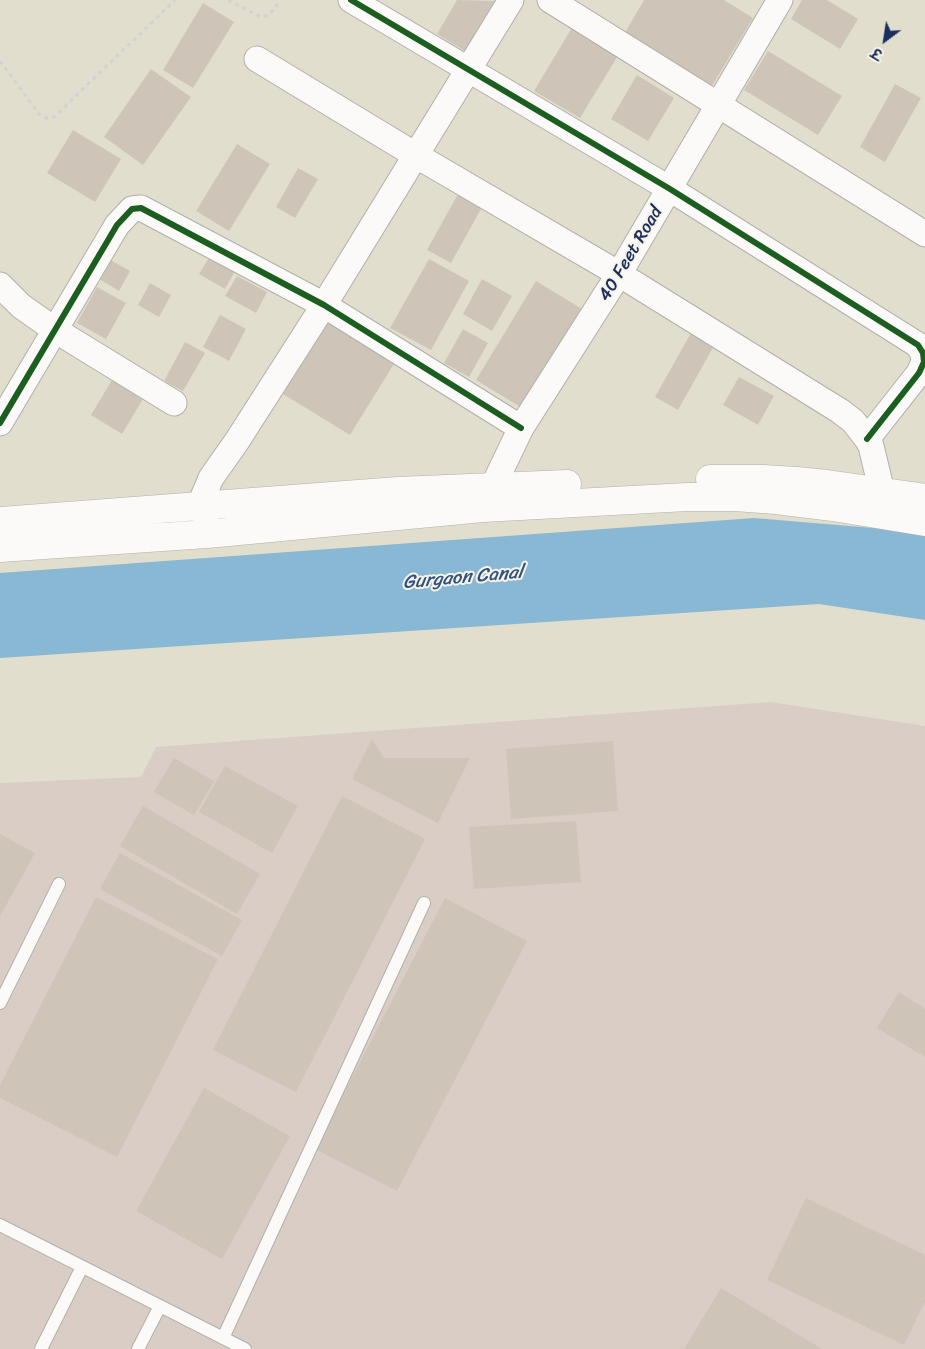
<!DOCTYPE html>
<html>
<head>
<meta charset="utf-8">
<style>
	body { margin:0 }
	#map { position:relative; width:925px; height:1349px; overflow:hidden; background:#e2decd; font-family:Sriracha,"Playpen Sans Deva",sans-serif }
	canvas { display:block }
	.north { position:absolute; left:860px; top:15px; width:50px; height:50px; -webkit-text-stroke:4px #f7f3e8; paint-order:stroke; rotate:211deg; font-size:14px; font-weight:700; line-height:20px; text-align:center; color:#1b2f5e }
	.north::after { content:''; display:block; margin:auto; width:18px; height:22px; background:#1b2f5e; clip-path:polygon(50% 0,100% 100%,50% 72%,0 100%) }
</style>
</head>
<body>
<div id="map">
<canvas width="925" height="1349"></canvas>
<div class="north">उ</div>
</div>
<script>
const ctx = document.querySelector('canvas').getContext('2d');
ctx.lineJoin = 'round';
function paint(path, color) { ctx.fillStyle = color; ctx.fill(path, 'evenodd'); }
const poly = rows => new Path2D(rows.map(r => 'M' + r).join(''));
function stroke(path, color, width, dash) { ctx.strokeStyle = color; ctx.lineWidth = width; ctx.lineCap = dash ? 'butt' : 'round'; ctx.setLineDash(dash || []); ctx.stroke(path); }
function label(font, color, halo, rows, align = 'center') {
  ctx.font = font + ' Sriracha,sans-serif'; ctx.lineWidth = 4; ctx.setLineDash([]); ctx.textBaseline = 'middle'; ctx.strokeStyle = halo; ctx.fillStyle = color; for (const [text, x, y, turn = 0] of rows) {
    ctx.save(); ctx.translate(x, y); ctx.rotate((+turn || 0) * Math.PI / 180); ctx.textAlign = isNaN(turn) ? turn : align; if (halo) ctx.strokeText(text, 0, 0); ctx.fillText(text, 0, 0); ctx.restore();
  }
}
paint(poly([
	[771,702,925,726,925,1349,0,1349,0,783,141,777,156,747]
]), '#d9cdc6');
paint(poly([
	[754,518,909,531,925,534,925,620,819,604,0,658,0,573]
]), '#88b8d4');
paint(poly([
	[457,0,496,1,465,51,437,34],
	[644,0,724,0,753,18,710,89,623,36],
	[802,0,827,0,858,19,840,49,791,19],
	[203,3,234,22,193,88,163,70],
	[573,26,619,54,580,118,534,91],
	[768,51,842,96,818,135,744,90],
	[151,69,191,97,143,165,104,137],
	[637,75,674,98,648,141,611,119],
	[895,84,921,98,885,162,860,147],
	[73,130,121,159,95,202,47,173],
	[237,144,270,164,229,231,196,211],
	[298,168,318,179,295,218,276,207],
	[458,194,482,207,451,263,427,250],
	[210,256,235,271,225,289,199,274],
	[107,258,130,271,119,291,96,277],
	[429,259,469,281,431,350,390,328],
	[237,276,267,292,256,313,225,296],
	[482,279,512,296,492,331,463,314],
	[536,281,587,312,527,411,476,380],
	[150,283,171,295,159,317,138,305],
	[97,287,126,303,106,339,77,323],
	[220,315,246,329,229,361,203,347],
	[330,318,397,359,350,435,283,394],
	[696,324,719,337,678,410,655,397],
	[463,329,488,343,469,377,444,363],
	[185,342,205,353,183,391,164,381],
	[739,377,774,396,758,425,723,405],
	[112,380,143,399,122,434,91,415],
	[372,739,384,758,470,758,438,823,352,779],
	[613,741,618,811,511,819,506,749],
	[174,758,214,781,194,815,154,792],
	[225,766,298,806,272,853,199,812],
	[342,796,425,839,296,1092,213,1050],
	[143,806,260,874,237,914,120,846],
	[576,821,581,882,474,889,469,827],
	[0,834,35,853,0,916],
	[120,853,242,920,222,956,100,889],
	[96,897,218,959,117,1157,0,1098,0,1085],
	[445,898,527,941,397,1191,315,1149],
	[899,992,925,1009,925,1057,877,1028],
	[204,1088,290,1136,222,1259,136,1211],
	[806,1198,925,1255,925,1301,904,1345,767,1280],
	[721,1288,822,1349,684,1349]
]), '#cec5b8');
const service = poly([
	[0,1003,59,884],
	[0,1225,245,1349],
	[223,1338,424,903],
	[41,1349,82,1267],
	[138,1349,160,1306]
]);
const minor = poly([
	[351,0,670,189,918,345,923,353,924,362,919,373,867,439],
	[550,0,925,234],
	[257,59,417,156,619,274,840,411,853,421,867,439,871,446,882,492],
	[0,285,21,306,55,330,174,403],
	[0,423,117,225,132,209,141,208,324,305,521,428],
	[485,503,521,428,619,274,780,0],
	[206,526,203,497,211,478,237,441,324,305,511,0]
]);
const secondary = poly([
	[710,479,764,479,796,481,827,484,925,498],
	[0,521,398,491,567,484],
	[0,548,207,534,483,508,687,497,735,497,776,500,833,507,925,522]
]);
stroke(service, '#b0b0aa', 14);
stroke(minor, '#b0b0aa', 27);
stroke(secondary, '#b0b0aa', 29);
stroke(poly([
	[228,0,261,17,269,15,281,0],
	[0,61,39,114,46,118,54,117,175,0]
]), '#d2d2d0', 3, [4, 4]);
stroke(service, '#fbfaf8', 12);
stroke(minor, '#fbfaf8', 25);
stroke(secondary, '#fbfaf8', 28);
stroke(poly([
	[351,0,670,189,918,345,923,353,924,362,919,373,867,439],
	[0,423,117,225,132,209,141,208,324,305,521,428]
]), '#1b5e20', 6);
label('18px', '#1b2f5e', '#f7f3e8', [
	["40 Feet Road",631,254,-59]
]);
label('italic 19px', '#305382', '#f7f3e8', [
	["Gurgaon Canal",463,578,-5]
]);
</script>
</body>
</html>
